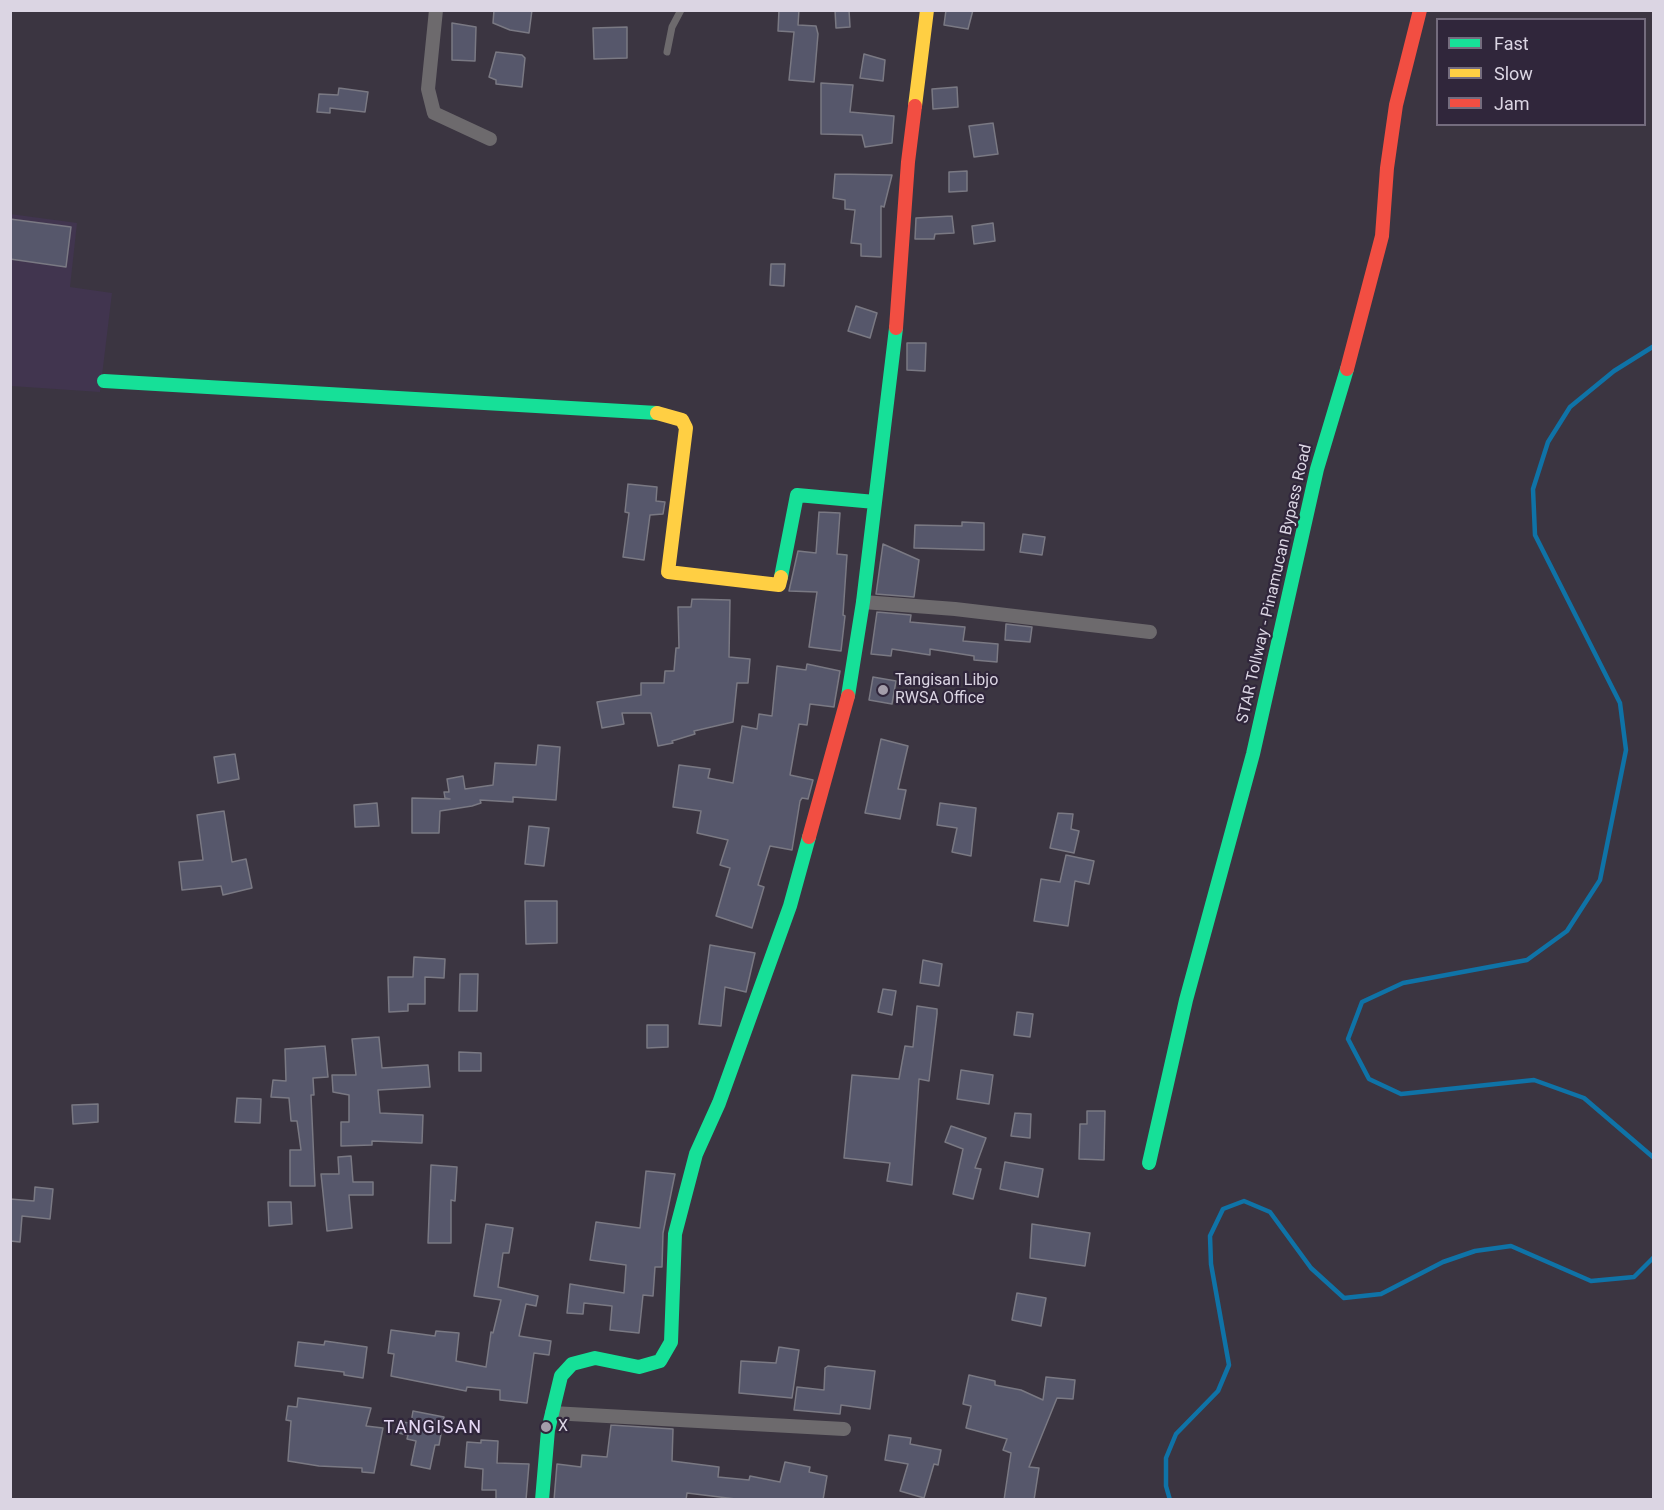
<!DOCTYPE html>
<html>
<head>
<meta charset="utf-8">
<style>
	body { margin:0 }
	#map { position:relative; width:1664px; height:1510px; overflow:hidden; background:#3b3541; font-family:Roboto,sans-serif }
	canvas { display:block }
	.frame { position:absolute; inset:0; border:12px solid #dbd5e3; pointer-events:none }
	.legend { position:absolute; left:1436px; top:18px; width:210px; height:108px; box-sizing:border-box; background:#30263b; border:2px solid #746c7e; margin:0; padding:8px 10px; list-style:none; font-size:18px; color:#dbd5e3 }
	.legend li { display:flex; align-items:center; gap:12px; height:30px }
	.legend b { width:30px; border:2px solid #746c7e }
</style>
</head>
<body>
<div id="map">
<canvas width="1664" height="1510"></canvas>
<div class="frame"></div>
<ul class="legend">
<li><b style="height:8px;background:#16e098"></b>Fast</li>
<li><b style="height:8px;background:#ffcf43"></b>Slow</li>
<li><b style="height:8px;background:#f24e42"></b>Jam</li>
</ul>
</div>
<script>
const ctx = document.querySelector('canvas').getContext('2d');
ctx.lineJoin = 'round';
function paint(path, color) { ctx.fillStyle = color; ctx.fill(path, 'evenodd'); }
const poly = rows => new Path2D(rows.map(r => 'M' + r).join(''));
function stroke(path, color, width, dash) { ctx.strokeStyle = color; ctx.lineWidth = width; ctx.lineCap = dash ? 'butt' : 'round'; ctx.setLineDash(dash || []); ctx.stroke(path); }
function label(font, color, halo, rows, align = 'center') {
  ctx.font = font + ' Roboto,sans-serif'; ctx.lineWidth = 4.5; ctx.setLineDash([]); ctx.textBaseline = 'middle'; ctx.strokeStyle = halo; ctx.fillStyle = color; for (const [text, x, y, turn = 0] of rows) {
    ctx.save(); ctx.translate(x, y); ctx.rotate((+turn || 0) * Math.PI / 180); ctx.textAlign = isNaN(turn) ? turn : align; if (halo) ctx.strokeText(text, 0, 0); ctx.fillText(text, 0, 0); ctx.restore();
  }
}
paint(poly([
	[10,214,77,223,70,287,112,293,100,392,11,386]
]), '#41354f');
stroke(poly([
	[1654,346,1614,371,1570,407,1548,442,1533,489,1535,535,1620,703,1626,750,1600,880,1567,931,1527,960,1403,983,1362,1002,1348,1039,1369,1079,1401,1094,1534,1080,1584,1098,1654,1158],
	[1170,1500,1166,1486,1166,1458,1176,1434,1218,1391,1229,1365,1211,1264,1210,1236,1223,1209,1244,1201,1270,1212,1311,1268,1344,1298,1381,1294,1443,1262,1475,1251,1511,1246,1591,1281,1634,1277,1654,1257]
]), '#0f73a7', 4.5);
const building = poly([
	[494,10,532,10,529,33,510,30,493,23,494,10],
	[779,10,799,10,798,25,816,26,818,34,814,82,789,80,794,32,778,31,779,10],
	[835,10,849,10,850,27,836,28,835,10],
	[946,10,973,10,968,29,944,25,946,10],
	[452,23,476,27,475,61,452,60,452,23],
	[627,27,627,58,594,59,593,28,627,27],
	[496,52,522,55,525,58,522,87,496,84,496,80,489,77,496,52],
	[864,54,885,60,883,81,860,78,864,54],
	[821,83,853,85,850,112,894,116,892,143,865,147,862,135,821,134,821,83],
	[957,87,958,107,933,109,932,89,957,87],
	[339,88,368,92,365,112,330,108,330,113,317,112,319,94,338,95,339,88],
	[993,123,998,154,974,157,969,126,993,123],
	[967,171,967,191,949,192,949,172,967,171],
	[835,174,892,175,884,207,881,206,881,257,861,256,861,244,851,243,855,210,845,209,845,200,833,198,835,174],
	[952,216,954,233,935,234,934,239,915,239,916,218,952,216],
	[10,219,71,227,66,267,10,259,10,219],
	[993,223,995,241,974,244,972,226,993,223],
	[771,264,785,264,784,286,770,285,771,264],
	[856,306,877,313,870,338,848,331,856,306],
	[907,343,926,343,925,371,907,370,907,343],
	[628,484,657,487,656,501,665,502,663,514,650,515,644,560,623,557,629,513,625,512,628,484],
	[819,512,840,513,837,554,847,555,843,615,845,616,841,651,809,647,817,592,789,591,798,551,816,553,819,512],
	[962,522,984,523,984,550,914,548,915,525,962,526,962,522],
	[1023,534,1045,537,1042,555,1020,552,1023,534],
	[883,544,919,560,914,597,876,594,883,544],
	[692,599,730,600,729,657,750,659,748,683,737,683,733,722,694,731,695,734,672,741,673,743,658,746,651,713,622,713,624,724,602,728,597,702,641,695,641,683,664,683,665,671,674,671,676,648,679,648,678,607,691,607,692,599],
	[877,612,911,615,910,622,965,627,963,641,998,644,997,662,974,660,974,656,930,649,930,655,892,649,891,656,871,654,877,612],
	[1006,624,1032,627,1030,642,1005,640,1006,624],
	[807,664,840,671,835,700,834,707,810,704,807,725,799,724,790,775,813,780,808,799,802,798,800,801,792,850,770,846,758,885,764,887,752,928,716,916,730,868,720,865,728,840,697,833,701,811,673,807,679,765,710,769,708,778,733,783,742,726,757,729,759,714,772,716,777,666,806,670,807,664],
	[873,677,896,681,892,704,869,700,873,677],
	[881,739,908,746,898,789,906,790,900,819,865,813,881,739],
	[538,745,560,747,556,800,513,797,513,802,480,800,481,803,472,806,440,811,439,833,412,833,412,798,450,799,445,798,444,792,449,792,447,779,463,776,465,789,493,785,495,763,536,765,538,745],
	[235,754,239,779,218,783,214,757,235,754],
	[377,803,379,826,355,827,354,805,377,803],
	[940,803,976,808,971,856,952,852,957,828,937,825,940,803],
	[224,811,232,862,246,859,252,888,223,895,221,886,182,890,179,862,203,860,197,815,224,811],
	[1058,813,1073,814,1071,829,1079,831,1074,853,1050,848,1058,813],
	[529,826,549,828,544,866,525,864,529,826],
	[1066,855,1094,861,1089,884,1075,881,1068,926,1034,921,1041,879,1060,882,1066,855],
	[525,901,557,901,557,943,526,944,525,901],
	[710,945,755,953,746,992,725,987,721,1026,699,1024,710,945],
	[414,957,445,959,444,978,425,977,425,1004,408,1004,408,1011,389,1012,388,977,413,977,414,957],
	[923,960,942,964,939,986,920,983,923,960],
	[460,974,478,974,477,1011,459,1011,460,974],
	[883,989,896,991,892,1015,878,1012,883,989],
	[917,1006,937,1009,937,1014,929,1081,919,1079,912,1185,887,1181,890,1163,844,1158,852,1075,899,1079,905,1046,913,1047,917,1006],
	[1017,1012,1033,1014,1030,1037,1014,1035,1017,1012],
	[647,1025,668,1025,668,1047,647,1048,647,1025],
	[379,1037,382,1068,428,1065,430,1087,378,1090,380,1113,423,1115,422,1143,372,1141,372,1145,341,1146,341,1122,349,1122,349,1095,333,1092,332,1075,356,1075,352,1039,379,1037],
	[325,1046,328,1077,313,1078,314,1095,311,1095,315,1186,290,1186,290,1150,301,1150,297,1121,291,1121,289,1098,271,1097,273,1080,286,1081,285,1049,325,1046],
	[459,1052,481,1053,481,1071,459,1071,459,1052],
	[961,1070,993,1075,989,1104,957,1099,961,1070],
	[237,1098,261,1099,260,1123,235,1122,237,1098],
	[98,1104,98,1122,73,1124,72,1105,98,1104],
	[1087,1111,1105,1111,1104,1160,1079,1159,1080,1124,1087,1124,1087,1111],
	[1015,1113,1031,1114,1030,1138,1011,1136,1015,1113],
	[951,1126,986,1138,975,1168,981,1169,973,1199,953,1194,963,1149,945,1142,951,1126],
	[351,1156,353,1182,373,1182,373,1195,349,1195,352,1228,327,1231,321,1174,339,1174,338,1157,351,1156],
	[1005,1162,1043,1169,1038,1197,1000,1189,1005,1162],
	[431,1165,457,1167,455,1201,451,1200,451,1243,428,1243,431,1165],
	[646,1171,675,1174,663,1233,662,1267,655,1267,653,1296,643,1295,639,1333,610,1330,612,1306,584,1303,583,1314,567,1313,570,1284,624,1293,626,1265,590,1260,596,1222,640,1228,646,1171],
	[35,1187,53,1189,50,1219,22,1216,20,1242,10,1241,10,1199,34,1201,35,1187],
	[268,1202,291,1202,292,1224,269,1226,268,1202],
	[486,1224,513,1228,509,1253,503,1253,498,1287,538,1296,536,1306,526,1304,519,1336,551,1341,549,1355,534,1353,527,1403,500,1400,500,1390,467,1387,466,1391,391,1376,394,1354,388,1353,391,1330,435,1336,436,1331,459,1333,456,1361,486,1367,491,1332,493,1333,501,1300,474,1296,486,1224],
	[1032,1224,1090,1233,1085,1266,1030,1258,1032,1224],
	[1017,1293,1046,1298,1041,1326,1012,1320,1017,1293],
	[325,1341,367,1347,363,1378,344,1375,344,1372,295,1366,298,1342,324,1345,325,1341],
	[779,1347,799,1350,792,1398,739,1393,741,1361,776,1363,779,1347],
	[828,1366,875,1371,870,1409,841,1405,840,1414,794,1410,797,1387,824,1390,825,1368,828,1366],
	[969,1375,995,1381,995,1385,1021,1390,1043,1400,1046,1377,1075,1380,1073,1399,1057,1398,1029,1467,1039,1468,1034,1500,1004,1500,1011,1453,1003,1450,1007,1439,966,1428,971,1406,963,1404,969,1375],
	[298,1398,371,1408,366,1426,383,1428,374,1473,362,1472,362,1468,319,1466,288,1461,291,1421,286,1420,288,1406,297,1407,298,1398],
	[413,1411,444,1417,439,1445,435,1445,430,1469,411,1465,416,1441,407,1439,408,1435,398,1433,400,1422,411,1423,413,1411],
	[611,1425,673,1429,672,1461,719,1467,718,1477,749,1480,750,1476,780,1482,785,1462,810,1467,809,1472,827,1476,823,1500,744,1500,687,1493,686,1500,554,1500,557,1464,581,1467,582,1455,607,1457,611,1425],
	[889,1435,911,1438,910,1444,941,1450,938,1465,934,1464,924,1498,900,1491,908,1464,885,1460,889,1435],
	[481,1440,498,1441,497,1463,529,1464,526,1500,496,1500,496,1490,482,1490,483,1469,465,1467,467,1442,481,1443,481,1440]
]);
paint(building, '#56576b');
stroke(building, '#7a7983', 1.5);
stroke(poly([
	[667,52,672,27,681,10]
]), '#6d6a6d', 7);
stroke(poly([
	[436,10,428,89,434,113,490,139],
	[863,602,955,609,1150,632],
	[552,1413,844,1429]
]), '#6d6a6d', 14);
stroke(poly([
	[104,381,657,413],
	[781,577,797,495,875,502],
	[848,696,863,602,896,328],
	[1149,1163,1186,1000,1253,754,1317,469,1347,369],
	[542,1500,548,1430,561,1376,572,1364,595,1358,639,1367,660,1361,671,1342,675,1234,696,1154,719,1103,790,906,809,837]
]), '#16e098', 14);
stroke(poly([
	[915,106,927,10],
	[657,413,682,420,686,428,668,572,779,585,781,577]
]), '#ffcf43', 14);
stroke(poly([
	[896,328,908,162,915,106],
	[1347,369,1382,236,1387,168,1396,105,1420,10],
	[809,837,848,696]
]), '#f24e42', 14);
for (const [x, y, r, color] of [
	[883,690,6,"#a39daa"],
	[546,1427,6,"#a39daa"]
]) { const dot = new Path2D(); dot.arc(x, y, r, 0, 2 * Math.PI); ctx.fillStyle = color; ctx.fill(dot); stroke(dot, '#30263b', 2); }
label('16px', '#dbd5e3', '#30263b', [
	["STAR Tollway - Pinamucan Bypass Road",1275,584,-77]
]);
label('16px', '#dbd5e3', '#30263b', [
	["Tangisan Libjo",895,681],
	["RWSA Office",895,699],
	["X",558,1427]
], 'left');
ctx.letterSpacing = '1.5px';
label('18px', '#e5d8f4', '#30263b', [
	["TANGISAN",433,1428]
]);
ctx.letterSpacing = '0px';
</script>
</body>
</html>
